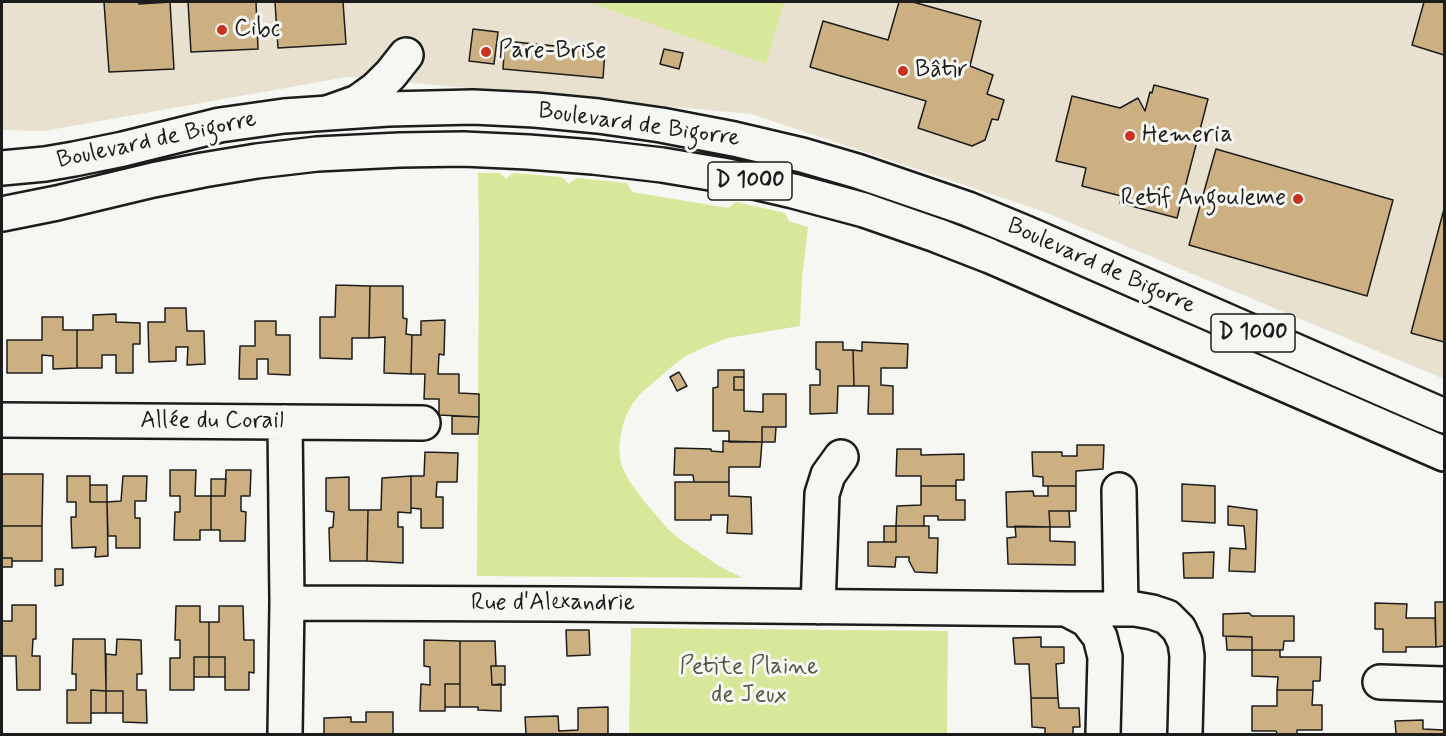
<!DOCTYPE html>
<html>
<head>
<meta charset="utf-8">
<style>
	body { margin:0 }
	#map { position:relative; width:1446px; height:736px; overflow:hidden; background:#f6f6f2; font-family:Mynerve,sans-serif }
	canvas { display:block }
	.frame { position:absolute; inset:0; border:3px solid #1c1c1c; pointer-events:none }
</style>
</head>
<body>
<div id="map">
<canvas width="1446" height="736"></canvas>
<div class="frame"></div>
</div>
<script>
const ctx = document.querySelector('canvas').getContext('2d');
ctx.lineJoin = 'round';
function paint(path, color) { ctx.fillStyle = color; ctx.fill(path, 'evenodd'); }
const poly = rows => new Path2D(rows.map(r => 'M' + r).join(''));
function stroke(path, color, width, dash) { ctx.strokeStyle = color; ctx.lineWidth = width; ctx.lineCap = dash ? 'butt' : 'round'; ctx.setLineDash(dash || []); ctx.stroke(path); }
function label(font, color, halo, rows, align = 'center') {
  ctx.font = font + ' Mynerve,sans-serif'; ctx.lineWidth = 6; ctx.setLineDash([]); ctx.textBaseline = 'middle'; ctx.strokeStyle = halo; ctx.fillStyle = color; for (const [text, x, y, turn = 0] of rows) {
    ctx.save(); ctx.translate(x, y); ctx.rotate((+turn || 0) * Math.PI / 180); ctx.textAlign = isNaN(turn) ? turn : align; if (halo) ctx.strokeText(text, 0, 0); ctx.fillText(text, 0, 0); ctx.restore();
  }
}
paint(poly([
	[2,2,1444,2,1444,379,1042,211,751,114,347,77,44,131,2,130]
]), '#e9e1d0');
paint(poly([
	[588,2,784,2,766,64],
	[478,173,500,173,506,179,513,173,562,177,569,184,577,178,627,183,632,192,728,208,736,202,785,213,789,221,808,227,802,279,800,326,728,338,707,346,686,356,675,364,641,393,633,403,625,418,622,429,619,447,621,465,630,482,644,501,668,529,681,540,719,566,743,578,477,576,479,236],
	[631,628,948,631,947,734,629,734]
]), '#d7e89b');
const building = poly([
	[104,2,138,2,139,4,170,2,174,69,109,72,104,2],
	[188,2,256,2,258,49,191,52,188,2],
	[275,2,343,2,346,44,278,48,275,2],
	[899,2,913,2,981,21,970,66,993,75,987,94,1004,100,998,120,992,119,985,140,972,146,918,128,926,101,810,67,823,21,888,40,899,2],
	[1424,2,1444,2,1444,55,1412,45,1424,2],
	[473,29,498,32,494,64,469,61,473,29],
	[505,41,605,51,603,78,503,69,505,41],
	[664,49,683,53,679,69,660,64,664,49],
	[1154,85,1208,99,1177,218,1120,203,1121,196,1082,186,1086,168,1056,161,1072,96,1120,108,1138,98,1145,111,1150,92,1152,93,1154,85],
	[1216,149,1393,200,1367,296,1189,245,1216,149],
	[1444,209,1444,342,1411,333,1444,209],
	[336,285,370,286,369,338,352,338,352,359,320,358,320,317,335,317,336,285],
	[370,286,403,286,403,318,407,319,406,334,412,335,411,374,384,373,385,337,369,338,370,286],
	[165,308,186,308,187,331,204,331,205,364,187,365,188,347,176,347,176,361,149,362,148,322,165,322,165,308],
	[116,314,116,322,140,323,140,344,133,344,133,373,116,373,116,355,102,355,102,368,77,368,77,330,93,330,93,315,116,314],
	[42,317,63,317,63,330,77,330,77,368,53,369,53,356,42,355,42,373,7,373,7,340,42,340,42,317],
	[445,320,444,355,439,354,438,374,459,374,459,393,479,394,479,417,439,415,439,399,424,399,425,374,411,374,412,335,421,335,421,321,445,320],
	[255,321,276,321,276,335,290,335,290,375,268,374,268,359,257,359,257,379,239,379,240,346,255,346,255,321],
	[816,342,843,342,843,350,853,350,854,386,838,386,837,413,810,414,810,385,820,385,820,370,816,369,816,342],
	[862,342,908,344,907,368,881,368,881,385,893,386,893,414,868,414,869,386,854,386,853,350,862,351,862,342],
	[718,370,744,370,744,377,734,377,734,390,744,390,744,411,763,412,763,394,786,394,786,427,762,427,762,442,729,442,729,431,713,431,713,388,718,387,718,370],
	[679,372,687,386,677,391,670,377,679,372],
	[734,377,744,377,744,390,734,390,734,377],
	[452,416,479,417,478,434,452,434,452,416],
	[762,427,776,427,775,442,762,442,762,427],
	[723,441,762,442,760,467,729,467,729,482,694,482,693,475,674,475,675,448,711,449,711,451,723,452,723,441],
	[1077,445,1104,445,1103,469,1076,471,1076,486,1043,486,1043,477,1033,476,1032,452,1062,452,1062,456,1077,456,1077,445],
	[897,449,921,449,921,455,964,454,964,480,956,480,956,486,921,486,921,476,896,476,897,449],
	[425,452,458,453,457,482,437,482,436,497,443,497,443,528,421,528,421,509,411,508,411,476,424,476,425,452],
	[170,470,196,470,195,496,211,496,211,530,200,530,200,540,174,540,175,512,180,512,180,496,170,496,170,470],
	[226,470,251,470,250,496,241,496,241,511,246,512,245,541,220,541,220,530,211,530,211,496,225,496,226,470],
	[2,474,43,474,42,526,2,526,2,474],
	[67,476,90,476,90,502,107,502,108,556,95,557,96,547,72,548,71,517,76,517,76,502,67,502,67,476],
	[123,476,147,476,146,501,135,501,135,518,140,518,140,548,116,548,116,536,108,536,107,502,121,501,123,476],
	[411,476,411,513,398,512,398,527,403,527,403,563,367,561,368,510,381,510,382,478,411,476],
	[349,477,349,510,368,510,367,561,330,561,329,528,333,527,334,512,326,511,326,478,349,477],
	[211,479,226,479,225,496,211,496,211,479],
	[675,482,729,482,729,496,751,497,752,534,727,533,728,515,711,515,711,520,675,520,675,482],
	[1182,484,1215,486,1215,523,1182,521,1182,484],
	[90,485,107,485,107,502,90,502,90,485],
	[921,486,956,486,956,500,965,500,965,520,938,520,938,516,924,516,924,526,896,526,897,506,921,505,921,486],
	[1048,486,1076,486,1076,511,1049,511,1050,527,1007,527,1006,492,1033,491,1034,496,1048,496,1048,486],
	[1228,506,1257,510,1255,572,1229,571,1230,548,1246,549,1244,526,1228,525,1228,506],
	[1049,511,1069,511,1070,527,1050,527,1049,511],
	[2,526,42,526,42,561,12,561,12,558,2,558,2,526],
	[884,526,896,526,896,542,884,542,884,526],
	[896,526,929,526,929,538,938,538,937,573,915,572,909,561,909,557,896,557,895,567,868,566,868,542,896,542,896,526],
	[1015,526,1050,527,1050,541,1075,542,1075,565,1008,564,1007,538,1016,537,1015,526],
	[1214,552,1213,578,1184,578,1183,553,1214,552],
	[2,558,12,558,12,567,2,567,2,558],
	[55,569,63,569,63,585,55,586,55,569],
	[1435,602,1444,602,1444,646,1436,647,1435,602],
	[1375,603,1407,604,1406,618,1435,618,1436,647,1406,647,1406,652,1383,652,1383,629,1375,629,1375,603],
	[12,605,36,605,36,639,33,639,32,656,40,656,40,690,17,690,16,656,2,656,2,621,12,621,12,605],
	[176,606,200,606,200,622,209,622,209,657,194,657,194,690,170,690,170,658,180,658,180,640,175,640,176,606],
	[219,606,243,606,244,640,254,640,254,673,249,672,249,690,225,690,225,657,209,657,209,622,219,622,219,606],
	[1249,613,1252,616,1294,616,1294,641,1284,641,1283,650,1252,650,1252,637,1223,636,1223,614,1249,613],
	[566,630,589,630,590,655,567,656,566,630],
	[1226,636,1252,637,1252,650,1227,650,1226,636],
	[1041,637,1041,647,1064,647,1064,663,1056,664,1058,698,1031,698,1029,664,1015,664,1013,638,1041,637],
	[73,639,105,639,106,691,91,690,91,723,67,723,67,690,76,690,76,674,72,674,73,639],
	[117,639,141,640,142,674,137,674,137,690,146,690,147,723,123,722,123,691,106,691,106,654,116,655,117,639],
	[424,640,460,641,460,684,445,684,445,711,420,711,421,684,430,685,430,667,424,666,424,640],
	[460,641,495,641,496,666,491,666,492,685,501,684,501,711,478,710,478,707,460,707,460,641],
	[1252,650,1280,650,1280,657,1321,657,1320,681,1313,681,1313,690,1277,690,1278,677,1252,676,1252,650],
	[194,657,209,657,209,677,194,677,194,657],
	[209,657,225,657,225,677,209,677,209,657],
	[491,666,505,666,505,685,492,685,491,666],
	[445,684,460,684,460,707,445,707,445,684],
	[91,690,106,691,106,713,91,713,91,690],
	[1277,690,1313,690,1312,705,1322,705,1322,730,1297,730,1297,734,1277,734,1276,731,1252,731,1252,706,1277,706,1277,690],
	[106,691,123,691,123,713,106,713,106,691],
	[1031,698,1058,698,1059,708,1079,708,1080,727,1073,727,1073,734,1045,734,1045,728,1032,727,1031,698],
	[608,707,608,734,526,734,525,717,558,716,559,731,578,730,578,708,608,707],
	[366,712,393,712,393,734,324,734,324,718,351,717,351,722,366,722,366,712],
	[1423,720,1423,729,1444,730,1444,734,1396,734,1395,721,1423,720]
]);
paint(building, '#ccb081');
stroke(building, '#1c1c1c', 1.5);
const minor = poly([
	[330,112,358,102,376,89,391,74,406,55],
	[2,420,423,423],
	[1119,490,1121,609],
	[287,603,559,604,1066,609],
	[818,607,822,494,828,475,841,457],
	[1380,682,1444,684],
	[285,734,287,603,285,422],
	[1103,734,1105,657,1100,637,1087,620,1066,609,1135,609,1152,612,1167,617,1179,629,1185,642,1187,656,1185,734]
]);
const major = poly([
	[2,168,45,164,74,159,123,149,220,125,284,116,388,109,473,107,535,110,598,116,661,125,734,139,802,155,857,171,968,209,1026,233,1444,416],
	[2,214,57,203,153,180,203,170,257,161,317,154,400,150,463,149,528,152,593,157,662,165,728,176,793,191,864,210,936,235,990,256,1444,454]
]);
stroke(minor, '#1c1c1c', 38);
stroke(major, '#1c1c1c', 38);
stroke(minor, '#f6f6f2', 33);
stroke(major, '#f6f6f2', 33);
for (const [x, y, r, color] of [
	[222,30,6,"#c8321e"],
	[486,52,6,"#c8321e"],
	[903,71,6,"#c8321e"],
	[1130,136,6,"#c8321e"],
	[1298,199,6,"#c8321e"]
]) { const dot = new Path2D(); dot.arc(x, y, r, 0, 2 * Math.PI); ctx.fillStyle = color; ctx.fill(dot); stroke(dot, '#f6f6f2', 2); }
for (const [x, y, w] of [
	[750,181,84],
	[1253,333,84]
]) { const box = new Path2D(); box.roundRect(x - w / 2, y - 19, w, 38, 4.5); ctx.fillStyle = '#f6f6f2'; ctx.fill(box); stroke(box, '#1c1c1c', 1.5); }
label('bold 22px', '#1c1c1c', null, [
	["D 1000",750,181],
	["D 1000",1253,333]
]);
label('24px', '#1c1c1c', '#f6f6f2', [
	["Cibc",234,30],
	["Pare-Brise",498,52],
	["Bâtir",915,71],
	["Hemeria",1142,136],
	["Retif Angouleme",1286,199,"right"]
], 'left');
label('24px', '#1c1c1c', '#f6f6f2', [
	["Boulevard de Bigorre",639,126,8],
	["Boulevard de Bigorre",157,141,-12],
	["Boulevard de Bigorre",1101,267,24],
	["Allée du Corail",212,422],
	["Rue d'Alexandrie",553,604]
]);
label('24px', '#545942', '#f6f6f2', [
	["Petite Plaine",749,668],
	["de Jeux",749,696]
]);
</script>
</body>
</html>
